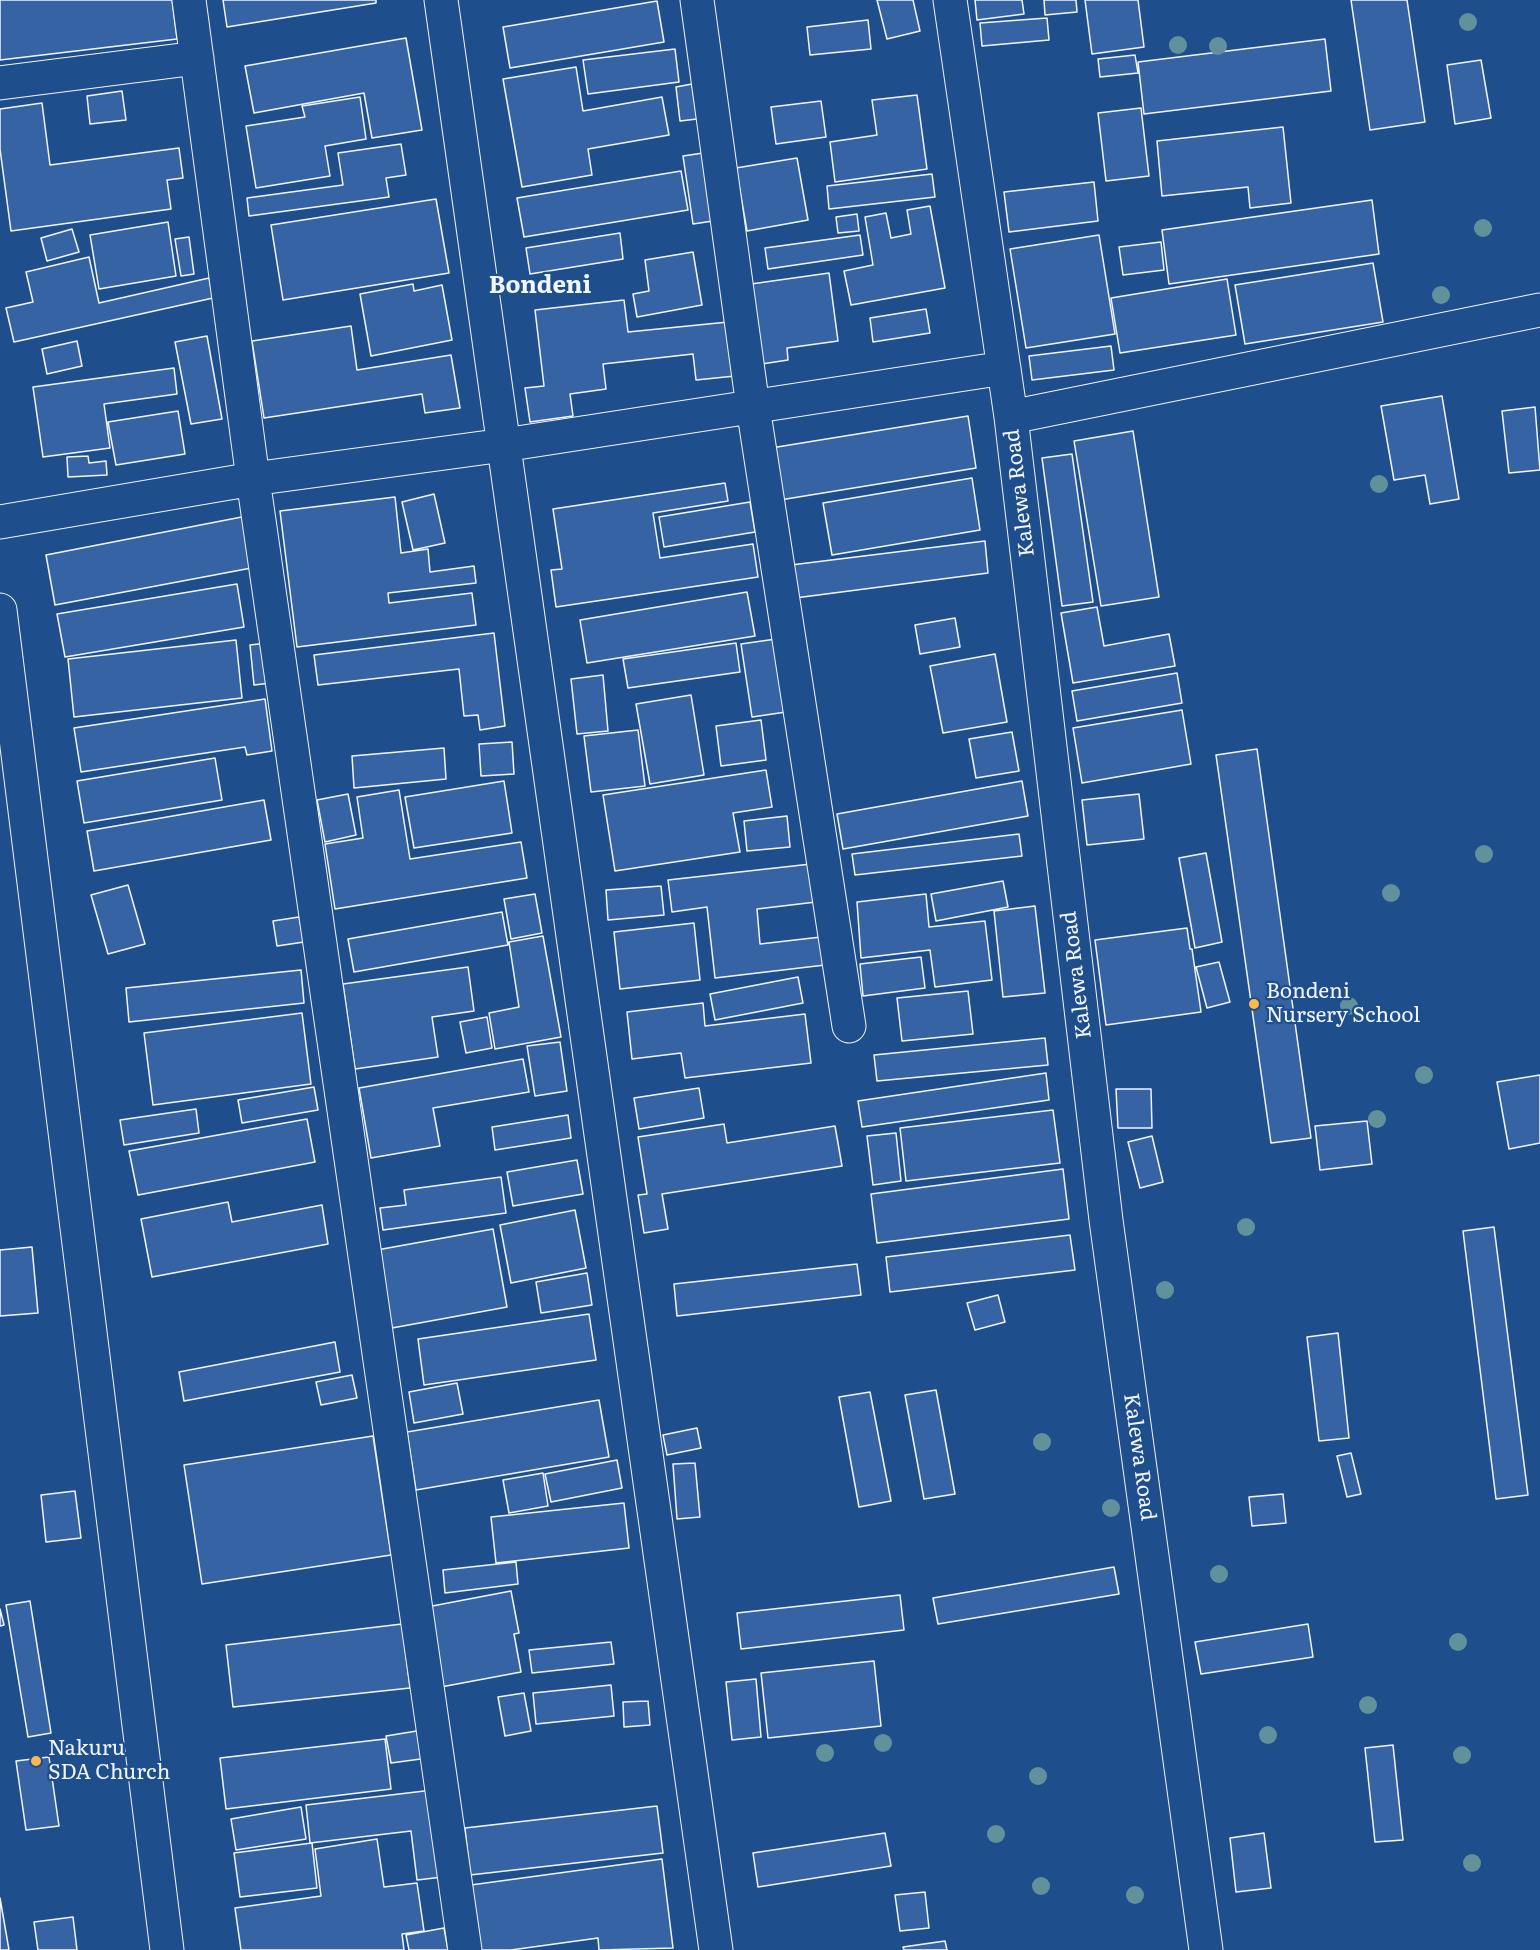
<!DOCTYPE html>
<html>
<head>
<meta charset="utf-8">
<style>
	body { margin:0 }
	canvas { display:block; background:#1f4e8c }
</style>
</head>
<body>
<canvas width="1540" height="1950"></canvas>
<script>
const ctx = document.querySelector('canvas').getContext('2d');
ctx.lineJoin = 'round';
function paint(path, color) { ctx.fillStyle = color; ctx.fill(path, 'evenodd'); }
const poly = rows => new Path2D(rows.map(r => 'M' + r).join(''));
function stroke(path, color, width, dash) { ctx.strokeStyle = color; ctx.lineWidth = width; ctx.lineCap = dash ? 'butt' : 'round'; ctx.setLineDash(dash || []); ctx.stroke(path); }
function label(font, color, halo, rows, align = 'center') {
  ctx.font = font + ' Literata,serif'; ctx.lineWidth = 4.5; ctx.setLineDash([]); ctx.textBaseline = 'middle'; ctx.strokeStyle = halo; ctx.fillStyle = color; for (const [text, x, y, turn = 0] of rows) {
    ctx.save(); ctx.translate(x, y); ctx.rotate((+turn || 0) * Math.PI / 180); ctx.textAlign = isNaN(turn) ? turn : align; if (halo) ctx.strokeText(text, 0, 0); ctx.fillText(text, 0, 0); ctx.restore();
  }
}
const building = poly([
	[0,0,172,0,177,39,0,60,0,0],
	[223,0,376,0,376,3,227,27,223,0],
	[877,0,913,0,920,31,887,39,877,0],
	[975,0,1022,0,1024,14,977,20,975,0],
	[1044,0,1076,0,1077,12,1045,15,1044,0],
	[1085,0,1138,0,1144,47,1092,54,1085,0],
	[1351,0,1407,0,1425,122,1370,130,1351,0],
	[657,1,664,42,510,68,503,27,657,1],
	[1047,18,1049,40,982,46,980,23,1047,18],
	[868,20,871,49,810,55,807,27,868,20],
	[406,38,422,130,372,138,364,93,254,113,245,66,406,38],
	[1325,39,1331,91,1144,114,1138,62,1325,39],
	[675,49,679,82,588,94,583,60,675,49],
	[1135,55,1138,73,1100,77,1098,59,1135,55],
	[1481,60,1491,118,1455,124,1447,65,1481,60],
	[576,67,583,111,662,97,669,135,588,149,592,175,522,187,503,79,576,67],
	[692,84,697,119,680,121,676,87,692,84],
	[122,91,126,120,90,124,87,96,122,91],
	[917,95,927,169,835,182,830,142,877,135,872,100,917,95],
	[360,97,366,139,325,146,330,176,256,188,246,126,305,117,302,106,360,97],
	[821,101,826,137,776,144,771,107,821,101],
	[42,103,50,165,179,148,183,178,167,180,171,209,11,231,0,149,0,109,42,103],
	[1141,108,1149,176,1106,181,1098,113,1141,108],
	[1283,127,1291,203,1250,208,1248,187,1162,196,1157,141,1283,127],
	[401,144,406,175,386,178,389,197,249,216,247,198,343,185,338,153,401,144],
	[703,153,713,221,693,224,683,156,703,153],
	[797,158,808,220,747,231,736,168,797,158],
	[681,171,688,210,524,237,517,198,681,171],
	[932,174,935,197,829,209,827,186,932,174],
	[1094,182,1098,221,1009,232,1004,192,1094,182],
	[436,199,449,273,283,300,271,225,436,199],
	[1372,200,1379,254,1169,284,1162,230,1372,200],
	[930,206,945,288,851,305,844,271,873,265,865,217,886,213,891,238,911,234,907,210,930,206],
	[857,214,859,231,838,233,836,217,857,214],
	[168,222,176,276,99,289,90,235,168,222],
	[72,229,79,252,47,261,41,238,72,229],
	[620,233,623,259,530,274,526,248,620,233],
	[860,235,863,255,768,269,765,248,860,235],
	[1099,235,1115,334,1026,348,1010,249,1099,235],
	[189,237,194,274,181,276,175,239,189,237],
	[1161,242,1164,270,1123,275,1119,247,1161,242],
	[693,252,702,305,637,317,633,294,649,291,645,260,693,252],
	[89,257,99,303,209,278,213,298,14,342,6,308,33,302,26,272,89,257],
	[1373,263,1383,322,1245,344,1235,285,1373,263],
	[829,273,838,341,787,348,788,360,755,365,744,285,829,273],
	[1227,279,1236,335,1120,353,1111,298,1227,279],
	[413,284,414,291,442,285,452,340,371,356,360,294,413,284],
	[624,300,628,332,728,322,735,376,696,380,693,354,603,364,606,389,570,394,573,416,530,422,525,388,544,386,535,310,624,300],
	[926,309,930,333,873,342,870,318,926,309],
	[351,326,357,370,451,355,460,408,425,413,422,394,264,418,252,341,351,326],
	[207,336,222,419,191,424,175,342,207,336],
	[77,341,82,366,47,374,42,349,77,341],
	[1111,346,1114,370,1032,380,1029,356,1111,346],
	[174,368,177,394,104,404,110,448,43,457,33,387,174,368],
	[1442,396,1459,499,1430,504,1425,475,1394,480,1381,406,1442,396],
	[1535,407,1540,470,1509,473,1502,411,1535,407],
	[178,411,185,454,116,465,108,422,178,411],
	[968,416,976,468,780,500,771,448,968,416],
	[1133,431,1159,597,1101,606,1074,441,1133,431],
	[1072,454,1093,602,1062,606,1042,458,1072,454],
	[88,456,89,463,106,461,107,475,68,477,67,457,88,456],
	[972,478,980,530,832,555,823,503,972,478],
	[725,483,728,501,653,513,660,558,753,544,758,577,556,607,551,570,562,569,553,509,725,483],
	[434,494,445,543,413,550,402,502,434,494],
	[395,497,401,553,428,549,430,572,474,566,476,583,388,593,389,603,472,593,476,625,297,647,280,511,395,497],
	[750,502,755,532,664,547,659,517,750,502],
	[252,515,262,566,55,605,46,555,252,515],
	[985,541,988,573,795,598,791,565,985,541],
	[237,584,244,627,65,657,57,614,237,584],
	[747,592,755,636,587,663,580,620,747,592],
	[1097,607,1104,646,1169,634,1175,666,1073,683,1061,613,1097,607],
	[955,618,960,647,920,654,915,625,955,618],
	[494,633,505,726,480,730,478,715,464,716,459,669,318,685,314,655,494,633],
	[776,639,786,712,752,717,741,644,776,639],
	[236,640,242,698,74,717,68,659,236,640],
	[267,643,271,683,254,685,250,645,267,643],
	[736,643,740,672,628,688,623,659,736,643],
	[995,654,1007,722,943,733,930,666,995,654],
	[1177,673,1182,703,1077,721,1072,691,1177,673],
	[603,675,608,731,577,734,571,679,603,675],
	[691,695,704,775,650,784,636,704,691,695],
	[265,699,272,751,247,755,245,747,81,772,74,728,265,699],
	[1182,710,1191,764,1082,783,1073,728,1182,710],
	[761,720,766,760,721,766,716,726,761,720],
	[638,730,645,786,591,792,584,736,638,730],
	[1012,732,1019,771,976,778,969,739,1012,732],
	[512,742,514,774,481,776,479,744,512,742],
	[444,748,446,779,354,788,352,756,444,748],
	[1257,749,1311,1138,1271,1143,1216,755,1257,749],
	[215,758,222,800,84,823,77,781,215,758],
	[766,770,772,807,733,813,740,852,615,871,603,795,766,770],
	[504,781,512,833,414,848,405,797,504,781],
	[1022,781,1028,816,843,849,837,814,1022,781],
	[399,790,410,859,521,842,527,878,335,909,325,844,363,838,357,797,399,790],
	[348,794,356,835,325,842,317,800,348,794],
	[1139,794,1144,839,1087,845,1082,800,1139,794],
	[264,800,271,840,94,871,87,831,264,800],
	[787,816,790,847,747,851,744,821,787,816],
	[1019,834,1022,856,855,875,852,854,1019,834],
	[1206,853,1222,942,1195,948,1179,858,1206,853],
	[811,864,816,902,757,909,760,944,821,937,825,965,715,978,707,907,672,912,668,880,811,864],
	[1003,881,1008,907,936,921,931,894,1003,881],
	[128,885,145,944,108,954,91,895,128,885],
	[661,886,664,915,608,920,606,890,661,886],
	[535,894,542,933,511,939,504,899,535,894],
	[926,894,929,927,985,921,992,980,935,987,930,950,861,958,857,902,926,894],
	[1035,906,1045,993,1003,997,994,911,1035,906],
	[502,912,508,945,354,972,348,939,502,912],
	[299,917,304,942,277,946,273,921,299,917],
	[694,923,700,980,620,989,614,932,694,923],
	[1187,928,1190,949,1192,949,1201,1012,1106,1025,1095,940,1187,928],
	[543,936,561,1037,495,1049,489,1013,519,1007,509,942,543,936],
	[921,957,925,988,863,996,860,964,921,957],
	[1219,962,1230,1002,1207,1008,1196,967,1219,962],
	[468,967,474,1011,432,1017,438,1057,355,1069,343,984,468,967],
	[301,970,304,1003,129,1022,126,988,301,970],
	[798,977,803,1003,715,1020,710,994,798,977],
	[968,991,973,1034,902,1041,897,998,968,991],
	[703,1003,705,1026,805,1014,811,1063,685,1078,681,1053,632,1059,627,1012,703,1003],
	[302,1013,311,1084,153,1105,144,1033,302,1013],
	[487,1017,492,1048,466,1053,460,1022,487,1017],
	[1045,1038,1048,1065,877,1081,874,1055,1045,1038],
	[560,1042,567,1091,535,1096,527,1046,560,1042],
	[523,1059,529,1092,433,1108,440,1146,371,1158,359,1088,523,1059],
	[1046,1073,1049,1100,862,1127,858,1101,1046,1073],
	[1540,1075,1540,1143,1509,1149,1497,1082,1540,1075],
	[314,1087,318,1110,242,1123,238,1100,314,1087],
	[699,1088,704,1118,639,1129,634,1098,699,1088],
	[1116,1089,1151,1089,1152,1128,1118,1128,1116,1089],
	[196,1109,199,1133,124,1145,120,1120,196,1109],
	[1053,1110,1060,1163,906,1181,900,1128,1053,1110],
	[568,1115,571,1138,495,1150,492,1127,568,1115],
	[307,1119,315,1162,138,1195,129,1151,307,1119],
	[1367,1121,1372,1164,1320,1170,1315,1126,1367,1121],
	[724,1124,727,1143,835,1126,842,1166,662,1194,668,1229,644,1233,638,1195,647,1194,638,1137,724,1124],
	[896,1133,901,1181,873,1185,867,1136,896,1133],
	[1152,1136,1163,1182,1140,1188,1128,1142,1152,1136],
	[577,1160,583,1194,513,1206,507,1172,577,1160],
	[1063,1169,1069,1219,877,1243,871,1194,1063,1169],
	[501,1177,506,1213,383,1230,380,1208,406,1205,404,1190,501,1177],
	[228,1202,232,1222,322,1205,328,1244,152,1277,141,1219,228,1202],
	[575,1210,586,1268,511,1283,500,1225,575,1210],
	[1494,1227,1528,1495,1496,1499,1463,1231,1494,1227],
	[493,1229,507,1307,392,1328,377,1250,493,1229],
	[1070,1235,1075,1270,890,1292,886,1257,1070,1235],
	[32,1247,38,1313,0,1316,0,1250,32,1247],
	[857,1264,861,1295,677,1316,674,1284,857,1264],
	[587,1273,592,1305,541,1313,536,1282,587,1273],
	[998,1295,1005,1322,975,1330,967,1303,998,1295],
	[589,1314,596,1360,424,1385,418,1339,589,1314],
	[1338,1333,1349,1438,1319,1441,1307,1337,1338,1333],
	[335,1342,340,1372,184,1401,179,1372,335,1342],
	[352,1375,357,1398,321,1405,316,1382,352,1375],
	[457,1383,463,1414,414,1423,409,1392,457,1383],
	[936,1390,955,1494,924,1499,905,1395,936,1390],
	[870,1392,891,1501,859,1507,839,1397,870,1392],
	[599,1400,609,1457,416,1490,407,1432,599,1400],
	[697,1428,701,1448,667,1455,663,1435,697,1428],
	[373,1436,391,1555,202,1584,184,1465,373,1436],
	[1351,1453,1361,1494,1347,1497,1337,1456,1351,1453],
	[617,1460,622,1488,551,1502,545,1474,617,1460],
	[695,1463,700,1517,677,1519,673,1464,695,1463],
	[543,1473,548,1506,509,1513,503,1480,543,1473],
	[75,1491,81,1538,46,1542,41,1495,75,1491],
	[1283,1494,1286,1523,1252,1526,1249,1497,1283,1494],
	[624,1503,629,1548,496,1563,491,1517,624,1503],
	[516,1562,518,1584,445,1593,443,1570,516,1562],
	[1114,1567,1119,1594,938,1624,933,1598,1114,1567],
	[511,1591,519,1633,514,1634,521,1672,441,1687,427,1607,511,1591],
	[900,1595,904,1630,741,1649,737,1613,900,1595],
	[30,1601,51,1733,28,1737,6,1605,30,1601],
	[0,1609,4,1625,0,1626,0,1609],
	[402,1624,410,1688,233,1707,226,1645,402,1624],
	[1308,1624,1313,1657,1201,1674,1195,1642,1308,1624],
	[611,1642,614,1664,532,1673,529,1650,611,1642],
	[874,1661,881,1726,768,1738,761,1673,874,1661],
	[756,1679,761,1737,732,1740,726,1682,756,1679],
	[611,1685,614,1716,536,1724,533,1693,611,1685],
	[524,1693,531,1731,505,1736,498,1697,524,1693],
	[648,1701,650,1725,624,1727,623,1702,648,1701],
	[423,1730,428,1758,391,1763,386,1736,423,1730],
	[385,1739,391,1789,226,1809,220,1758,385,1739],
	[1393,1745,1403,1840,1375,1842,1365,1748,1393,1745],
	[49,1757,59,1826,26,1830,16,1761,49,1757],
	[433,1790,443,1877,417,1880,411,1831,310,1843,306,1805,433,1790],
	[657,1806,663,1853,470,1875,465,1828,657,1806],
	[301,1807,306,1839,236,1850,231,1819,301,1807],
	[885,1833,891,1866,758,1887,753,1853,885,1833],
	[1264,1833,1271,1888,1236,1892,1230,1838,1264,1833],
	[377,1839,384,1887,417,1883,424,1931,402,1934,404,1950,241,1950,235,1908,321,1896,315,1849,377,1839],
	[312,1843,317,1888,240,1897,234,1853,312,1843],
	[662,1859,673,1948,599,1950,598,1938,511,1950,479,1950,471,1885,662,1859],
	[925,1892,929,1928,900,1931,895,1895,925,1892],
	[0,1898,9,1950,0,1950,0,1898],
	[73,1917,77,1950,38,1950,34,1922,73,1917],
	[444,1928,448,1950,409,1950,406,1935,444,1928],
	[945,1941,947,1950,904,1950,903,1947,945,1941]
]);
paint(building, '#3563a3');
stroke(building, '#f2f6ff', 1.5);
const minor = poly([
	[189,0,253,479,465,1950],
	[441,0,716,1950],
	[697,0,753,407,849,1026],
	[950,0,1011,417,1106,1220,1206,1950],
	[0,83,197,58],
	[1011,417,1540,310],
	[0,522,253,479,504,445,1004,368],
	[0,610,167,1950]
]);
stroke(minor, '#f2f6ff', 35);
stroke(minor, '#1f4e8c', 33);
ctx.fillStyle = '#61919a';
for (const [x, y] of [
	[1468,22],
	[1178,45],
	[1218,46],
	[1483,228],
	[1441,295],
	[1379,484],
	[1484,854],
	[1391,893],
	[1349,1006],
	[1424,1075],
	[1377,1119],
	[1246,1227],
	[1165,1290],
	[1042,1442],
	[1111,1508],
	[1219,1574],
	[1458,1642],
	[1368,1705],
	[1268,1735],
	[883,1743],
	[825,1753],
	[1462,1755],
	[1038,1776],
	[996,1834],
	[1472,1863],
	[1041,1886],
	[1135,1895]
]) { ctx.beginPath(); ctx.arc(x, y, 9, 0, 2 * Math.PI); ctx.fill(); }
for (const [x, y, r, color] of [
	[1254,1004,6,"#ffb74d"],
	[36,1761,6,"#ffb74d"]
]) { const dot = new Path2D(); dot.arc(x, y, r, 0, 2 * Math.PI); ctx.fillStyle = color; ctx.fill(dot); stroke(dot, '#1f4e8c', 2); }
label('21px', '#f2f6ff', '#1f4e8c', [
	["Kalewa Road",1020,493,-97],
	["Kalewa Road",1077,975,-97],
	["Kalewa Road",1139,1457,82]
]);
label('21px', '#f2f6ff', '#1f4e8c', [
	["Bondeni",1266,992],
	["Nursery School",1266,1016],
	["Nakuru",48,1749],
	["SDA Church",48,1773]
], 'left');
label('bold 24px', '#f2f6ff', '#1f4e8c', [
	["Bondeni",540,286]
]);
</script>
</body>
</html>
